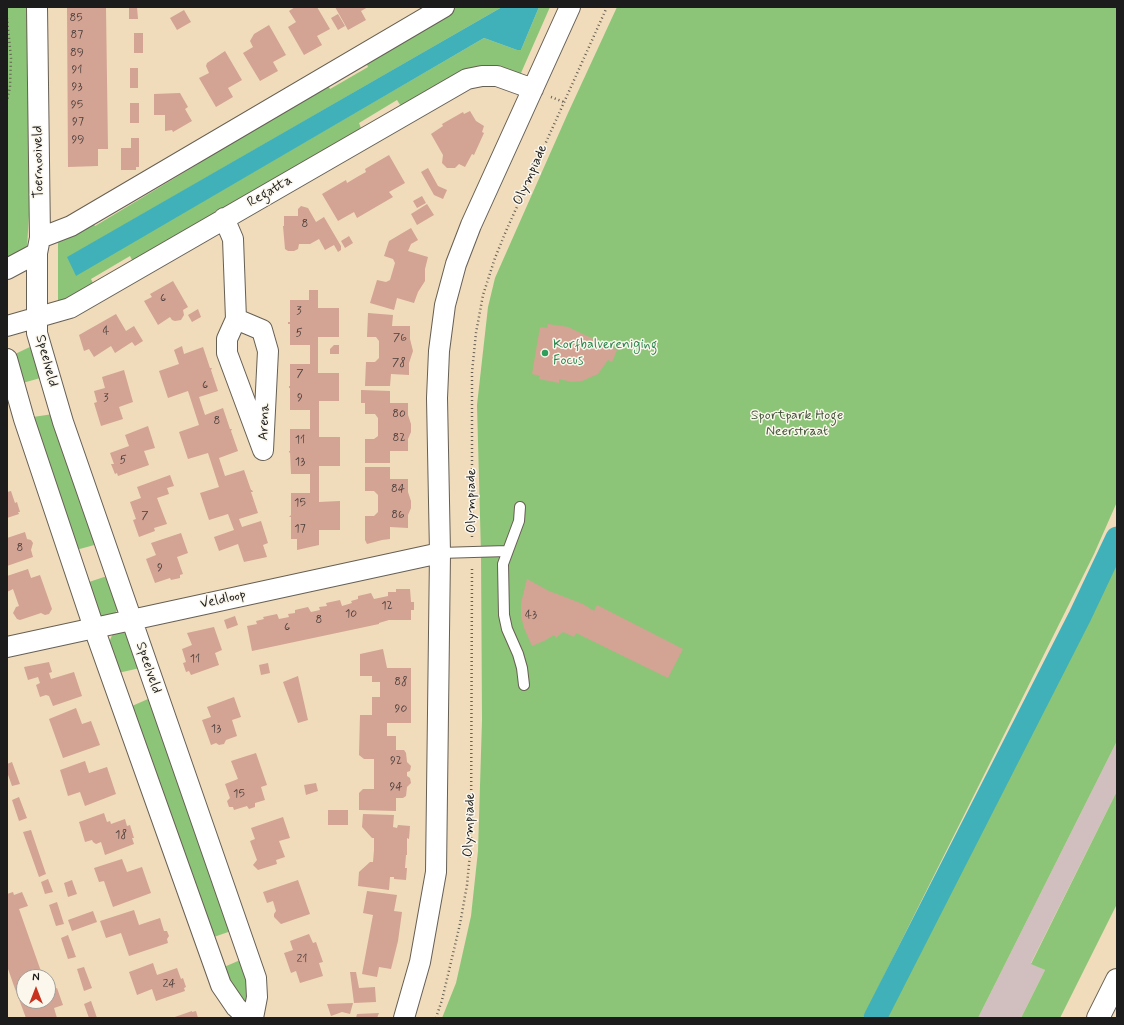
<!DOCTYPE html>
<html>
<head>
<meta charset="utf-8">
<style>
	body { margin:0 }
	#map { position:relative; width:1124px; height:1025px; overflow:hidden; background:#f0dcbb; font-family:Mynerve,sans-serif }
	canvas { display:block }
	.frame { position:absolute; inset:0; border:8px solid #1c1c1c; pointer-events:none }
	.north { position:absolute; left:16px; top:969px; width:40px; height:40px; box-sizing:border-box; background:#fbf7ec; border:1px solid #a29f99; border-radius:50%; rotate:0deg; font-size:11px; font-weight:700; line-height:16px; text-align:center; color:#1c1c1c }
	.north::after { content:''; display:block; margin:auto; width:14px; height:18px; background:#c8321e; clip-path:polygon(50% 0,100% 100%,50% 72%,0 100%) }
</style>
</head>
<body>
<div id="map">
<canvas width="1124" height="1025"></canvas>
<div class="frame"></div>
<div class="north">N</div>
</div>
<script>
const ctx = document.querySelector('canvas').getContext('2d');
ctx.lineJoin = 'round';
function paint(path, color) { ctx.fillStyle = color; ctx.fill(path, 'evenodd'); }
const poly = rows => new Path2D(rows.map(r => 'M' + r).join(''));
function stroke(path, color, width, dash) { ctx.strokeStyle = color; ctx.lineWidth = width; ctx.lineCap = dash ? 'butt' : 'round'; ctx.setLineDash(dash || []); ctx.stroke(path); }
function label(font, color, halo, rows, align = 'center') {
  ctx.font = font + ' Mynerve,sans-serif'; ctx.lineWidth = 3; ctx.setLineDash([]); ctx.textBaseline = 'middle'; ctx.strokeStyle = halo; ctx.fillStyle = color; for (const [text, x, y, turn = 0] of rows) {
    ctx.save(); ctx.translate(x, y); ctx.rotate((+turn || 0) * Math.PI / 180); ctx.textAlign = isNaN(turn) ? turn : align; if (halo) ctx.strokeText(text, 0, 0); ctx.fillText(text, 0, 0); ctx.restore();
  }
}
paint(poly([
	[1117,741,1117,791,1031,963,1045,970,1021,1018,978,1018]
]), '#d1bfbf');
paint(poly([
	[7,7,28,7,32,165,27,248,7,258],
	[455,7,469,8,502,7,68,257,76,275,484,38,517,50,521,50,539,7,550,7,521,73,512,74,402,108,397,100,359,123,362,131,134,264,130,256,91,279,94,285,58,303,58,239,91,220,95,226,198,164,196,158,326,82,330,89,368,67,365,60],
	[617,7,1117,7,1117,502,1094,554,863,1018,442,1018,456,983,471,916,478,851,482,720,481,554,477,405,488,307,495,278,568,113],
	[34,345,44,377,19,384,13,355],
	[53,414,98,544,76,550,33,417],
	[1117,562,1117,741,978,1018,885,1018,1099,601],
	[104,577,111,578,118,605,117,610,115,614,103,617,98,614,86,583],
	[121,631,127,634,140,668,118,673,110,646,110,640,113,633],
	[148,699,152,699,234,930,211,938,132,706],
	[1117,791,1117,904,1060,1018,1021,1018,1045,970,1031,964],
	[238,961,243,961,245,963,247,1001,244,1002,233,993,224,967]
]), '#8dc578');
paint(poly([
	[502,7,539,7,521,50,517,50,484,38,76,276,67,257]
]), '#41b1b9');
stroke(poly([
	[875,1018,1080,616,1117,538]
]), '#41b1b9', 23);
paint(poly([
	[67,7,106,8,108,149,98,149,98,166,68,167],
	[129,7,137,7,138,19,129,19],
	[295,7,317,7,330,29,317,36,322,45,304,55,288,27,296,22,289,11],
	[335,7,368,7,361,11,366,20,348,30],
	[184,10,191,22,177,30,170,18],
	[338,14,345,26,338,30,331,18],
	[269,25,286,55,273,62,278,71,260,81,243,53,253,47,250,41,254,34],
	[134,33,143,33,143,53,134,53],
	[225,51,242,80,228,88,233,97,216,107,199,78,209,73,206,66,207,63],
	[130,68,138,68,138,88,130,88],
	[180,93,188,107,185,109,192,121,173,132,172,130,165,131,165,115,154,115,154,94],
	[130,103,139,103,139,123,130,123],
	[470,111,476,121,484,126,482,132,484,133,474,155,472,154,465,167,459,164,455,168,447,168,442,163,443,155,431,134,443,126,442,124,463,112,464,114],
	[131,138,139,138,139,167,136,167,136,170,121,170,121,148,131,148],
	[389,155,405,183,389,192,393,197,357,218,354,212,338,221,322,194,346,180,347,183,357,177,366,172,365,169],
	[428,168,438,186,447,190,443,199,434,195,421,172],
	[422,196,426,203,417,208,413,201],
	[427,204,434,215,417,225,411,214],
	[301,206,308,208,316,222,324,217,341,246,341,250,338,252,334,245,325,250,319,239,310,244,299,244,298,249,294,251,288,251,285,249,283,226,284,226,284,216,298,216,298,209],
	[411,228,418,240,411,244,408,251,428,257,425,269,425,281,418,292,414,303,397,298,394,310,370,303,377,280,386,282,390,280,395,263,393,259,384,256,389,241],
	[349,236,353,243,345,248,341,241],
	[173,281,188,307,183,310,184,315,181,320,175,321,172,320,170,317,158,325,144,301,152,297,150,294],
	[309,290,318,290,318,308,339,308,339,337,318,337,318,373,339,373,339,401,319,401,319,437,340,437,340,466,319,466,319,502,340,501,340,530,319,530,319,545,297,550,297,539,291,539,291,517,289,517,291,515,291,493,310,493,310,474,291,474,290,452,289,453,289,451,290,451,290,429,310,429,310,410,290,410,290,388,289,388,289,386,290,386,290,364,310,364,310,345,290,345,290,324,288,324,288,322,290,322,290,300,309,300],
	[198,309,201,317,192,322,188,315],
	[368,313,393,315,392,326,410,326,410,339,413,351,409,363,409,375,391,374,390,386,365,386,366,362,375,362,379,358,379,341,376,337,367,337],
	[116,314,126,331,134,326,143,341,135,346,132,342,115,353,111,346,94,357,89,349,84,351,79,335],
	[548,324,568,327,617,350,612,362,608,360,598,374,582,381,572,382,559,379,559,383,539,379,540,376,532,374,540,327,547,328],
	[334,345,339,345,339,354,330,354,330,349],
	[182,346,184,354,203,347,210,368,212,368,211,370,218,391,199,397,205,415,223,408,230,429,232,429,231,431,238,451,219,458,225,476,244,470,251,490,252,490,253,492,251,492,258,513,239,519,242,527,261,521,268,543,263,545,267,557,244,562,238,544,219,551,214,537,234,530,228,514,209,520,200,493,219,487,208,453,188,459,179,432,199,425,188,391,168,398,159,371,179,364,174,350],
	[124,370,133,402,119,407,123,419,101,426,94,403,97,402,94,391,105,388,102,377],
	[361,390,390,391,390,403,408,403,408,415,411,424,411,432,408,439,408,451,390,451,390,463,365,463,365,439,374,439,378,436,378,418,375,414,365,414,365,403,361,403],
	[148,426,155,448,144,451,149,465,118,476,117,473,115,474,111,464,114,464,110,453,129,446,125,435],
	[365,467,390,467,390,479,408,479,408,492,411,501,411,508,408,515,408,528,390,527,390,539,382,540,367,544,365,540,365,516,374,516,378,512,378,495,374,491,365,491],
	[170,475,174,486,167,488,169,494,157,498,167,524,154,528,155,531,139,537,133,520,136,519,130,502,141,498,137,487],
	[11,491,15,503,17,502,20,512,18,512,19,514,7,518,7,492],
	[25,532,27,539,31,540,33,543,31,550,33,557,7,566,7,538],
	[181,533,188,553,177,557,183,574,180,575,180,578,171,580,170,578,155,583,146,559,156,555,151,543],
	[28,569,31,578,40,575,52,609,49,614,45,615,41,613,20,620,17,619,13,613,16,607,19,606,13,589,7,592,7,576],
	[527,579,549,591,583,604,594,611,597,605,683,649,668,678,576,633,574,637,563,632,556,638,554,635,544,641,532,646,524,628,521,616,521,603],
	[396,589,410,589,411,602,414,602,414,610,411,610,411,620,389,620,379,623,379,624,252,651,247,626,257,624,256,621,264,619,263,617,277,614,279,619,289,617,288,614,295,613,295,610,308,607,311,612,320,610,319,607,327,606,326,603,340,600,342,606,352,603,351,601,358,599,358,596,371,593,374,599,388,596,388,592,396,592],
	[235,616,238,625,227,629,224,620],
	[214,627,222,650,215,653,219,665,191,675,189,671,186,672,183,663,186,662,182,649,192,645,187,633],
	[383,649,387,668,411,668,411,723,387,723,387,736,396,736,396,750,404,750,406,753,407,762,411,766,410,771,407,772,407,776,410,778,411,783,407,787,406,796,403,798,396,798,396,811,359,810,359,793,363,789,374,789,374,759,364,759,359,755,360,715,372,715,372,697,380,697,380,682,372,682,372,676,360,676,360,654],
	[49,662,52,672,49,673,51,679,74,672,82,696,53,706,49,696,46,695,40,697,36,685,40,683,38,677,28,680,24,667],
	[268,663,270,673,261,675,259,665],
	[298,676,308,720,298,723,283,682],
	[234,697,241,717,232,720,237,736,226,740,224,744,219,745,216,743,211,745,202,720,211,717,207,707],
	[76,708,82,724,91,721,100,745,63,758,49,719],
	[256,753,267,785,261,787,265,800,255,803,255,807,249,809,247,806,234,810,233,807,229,807,227,801,230,798,225,784,238,779,231,761],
	[85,761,89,773,107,767,116,794,85,806,80,792,68,796,60,770],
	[12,762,20,784,12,786,7,772,7,764],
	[316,783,318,791,306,795,304,785],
	[19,797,27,818,19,821,12,800],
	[328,810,348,810,348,825,328,825],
	[104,813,107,822,110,821,111,824,125,819,127,826,130,825,134,838,132,838,134,844,105,855,101,842,96,844,93,842,92,840,85,842,79,822],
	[363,814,394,815,393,827,397,828,398,825,410,826,409,839,407,838,407,855,406,855,405,868,407,868,406,880,394,879,394,877,390,877,389,890,358,886,359,872,370,862,373,862,374,850,374,838,372,838,362,827],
	[283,817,290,838,279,841,285,857,276,860,277,864,258,870,253,865,257,860,250,841,255,839,251,828],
	[31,830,46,874,39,877,23,832],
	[122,859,127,872,142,867,151,893,113,907,104,881,99,882,94,868],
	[48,879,53,892,45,894,41,882],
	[72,880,77,894,68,897,64,883],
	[298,880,310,914,281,924,274,917,274,914,276,911,273,901,267,903,263,892],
	[367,891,397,895,394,911,402,912,398,941,391,969,379,967,377,977,362,974,373,915,363,913],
	[13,892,14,895,22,892,28,906,19,909,43,977,24,977,24,1001,48,1001,48,992,57,988,63,1005,54,1008,57,1018,26,1018,14,986,7,966,7,894],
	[57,902,64,924,56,926,49,905],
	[134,910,139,925,160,918,164,931,167,931,169,936,167,939,168,943,129,956,121,933,106,938,100,921],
	[93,911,97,922,72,931,68,920],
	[309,934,313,943,316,942,323,962,319,963,323,976,300,983,296,971,291,973,284,953,293,950,290,941],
	[68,935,76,957,68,959,61,938],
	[153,963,157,975,177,968,181,979,183,978,186,987,184,988,185,991,156,1001,152,989,137,995,129,972],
	[84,967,92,988,84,991,77,969],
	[350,972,356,972,359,988,375,987,376,1002,354,1003],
	[91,1001,95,1012,97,1018,89,1018,84,1004],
	[353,1003,350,1014,342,1012,331,1016,327,1004],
	[192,1011,192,1012,196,1011,198,1018,172,1018],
	[379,1013,377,1018,356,1018,357,1014]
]), '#d3a394');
const lane = poly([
	[520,507,519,521,503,564,504,615,507,629,518,654,522,668,524,685],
	[440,553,507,551]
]);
const street = poly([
	[37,7,40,238,37,253,37,333,63,422,256,978,257,997,253,1018],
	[224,218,233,239,236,319,227,339,227,353,263,450,268,351,262,330,236,319],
	[40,238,71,226,444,7],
	[7,269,37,253],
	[7,326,70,308,467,79,482,76,497,76,533,89],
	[7,359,24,419,94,628,221,985,236,1007,248,1018],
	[7,647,440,553],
	[404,1018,420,962,436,872,440,553,437,398,439,351,445,305,456,264,471,225,570,7]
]);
const highway = poly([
	[1098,1018,1117,980]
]);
stroke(lane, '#665f54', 12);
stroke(street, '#665f54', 22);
stroke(highway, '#665f54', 24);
stroke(poly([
	[7,18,11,58,10,87,7,101],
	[551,97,564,102],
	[472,537,472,372,476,333,483,295,495,258,506,231,607,7],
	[436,1018,442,1000,460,924,467,885,471,844,472,566]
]), '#665f54', 2.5, [1, 3]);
stroke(lane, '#fff', 10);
stroke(street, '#fff', 20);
stroke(highway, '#fff', 22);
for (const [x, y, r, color] of [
	[545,353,4,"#2e9e5b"]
]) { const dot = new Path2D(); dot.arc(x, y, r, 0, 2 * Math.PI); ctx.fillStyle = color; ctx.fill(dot); stroke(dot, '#fbf7ec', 1.5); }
label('12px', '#4a3e3a', null, [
	["85",76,18],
	["87",77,35],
	["89",77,53],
	["91",77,70],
	["93",77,87],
	["95",77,105],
	["97",78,122],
	["99",78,140],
	["8",305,224],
	["6",163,298],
	["3",299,311],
	["4",106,331],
	["5",299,333],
	["76",400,338],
	["78",399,363],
	["7",300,374],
	["6",205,385],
	["3",106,398],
	["9",300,398],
	["80",399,414],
	["8",217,421],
	["82",399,438],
	["11",300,440],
	["5",123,460],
	["13",300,462],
	["84",398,489],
	["15",300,503],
	["86",398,515],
	["7",145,516],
	["17",300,529],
	["8",20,548],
	["9",160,568],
	["12",387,606],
	["10",351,614],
	["43",531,615],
	["8",319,620],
	["6",287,627],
	["11",195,659],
	["88",401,682],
	["90",401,709],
	["13",216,729],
	["92",396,761],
	["94",396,787],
	["15",239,794],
	["18",121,835],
	["21",302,959],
	["24",169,984]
]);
label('14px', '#1c1c1c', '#fbf7ec', [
	["Toernooiveld",39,162,-91],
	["Olympiade",531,175,-66],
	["Regatta",270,192,-30],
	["Speelveld",46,361,75],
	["Arena",265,422,-87],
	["Olympiade",472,501,-90],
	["Veldloop",223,600,-12],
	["Speelveld",148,668,71],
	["Olympiade",470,825,-88]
]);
label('14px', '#27864d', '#fbf7ec', [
	["Korfbalvereniging",553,345],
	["Focus",553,361]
], 'left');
label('14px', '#44573c', '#fbf7ec', [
	["Sportpark Hoge",797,416],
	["Neerstraat",797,432]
]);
</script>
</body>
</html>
